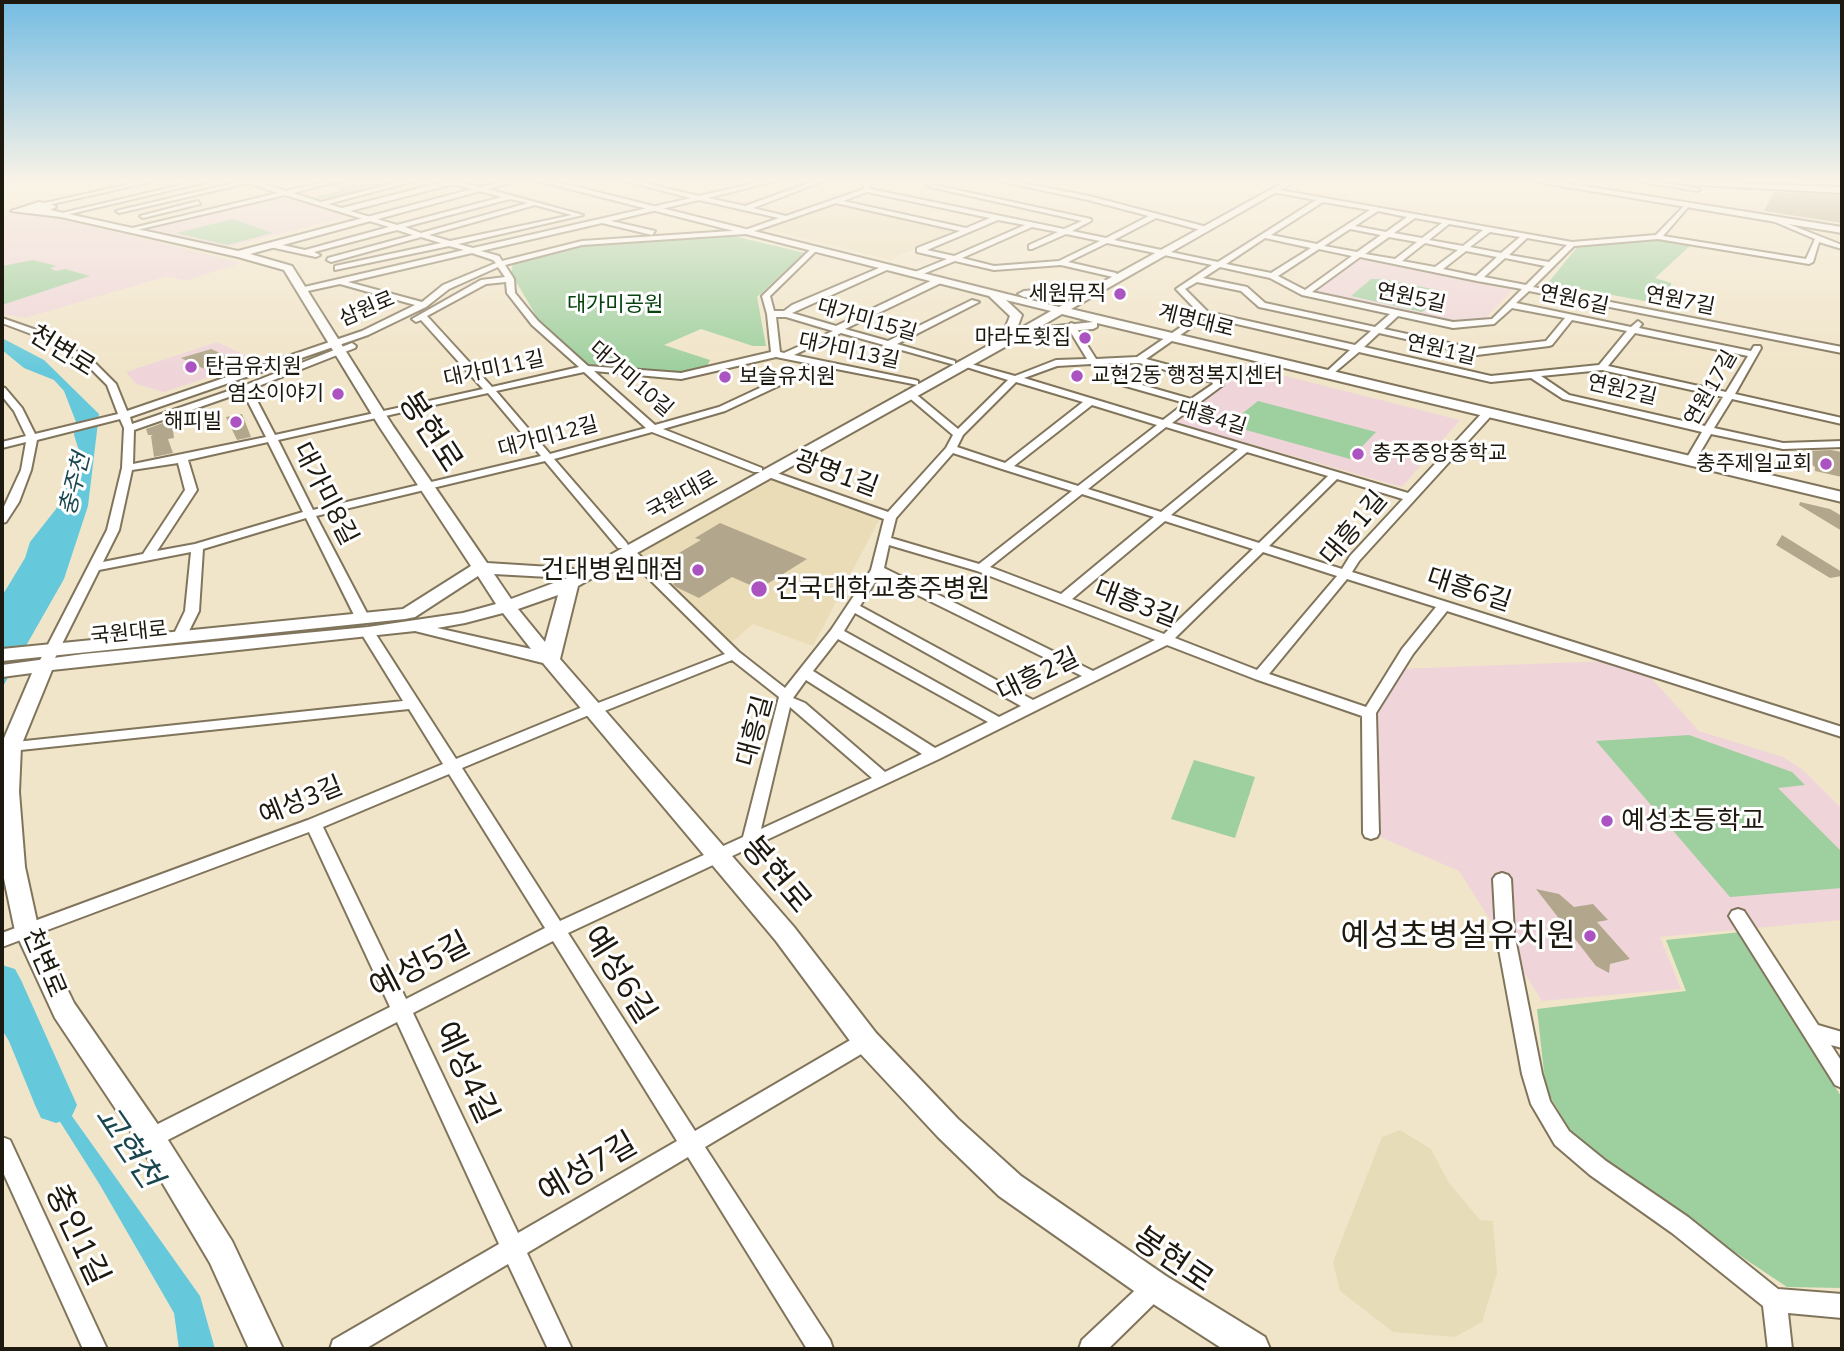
<!DOCTYPE html>
<html>
<head>
<meta charset="utf-8">
<style>
	body { margin:0 }
	#map { position:relative; width:1844px; height:1351px; overflow:hidden; background:#f1e5c9; font-family:Mulish,sans-serif }
	canvas { display:block }
	.frame { position:absolute; inset:0; border:4px solid #1e190f; pointer-events:none }
</style>
</head>
<body>
<div id="map">
<canvas width="1844" height="1351"></canvas>
<div class="frame"></div>
</div>
<script>
const ctx = document.querySelector('canvas').getContext('2d');
ctx.lineJoin = 'round';
function paint(path, color) { ctx.fillStyle = color; ctx.fill(path, 'evenodd'); }
const poly = rows => new Path2D(rows.map(r => 'M' + r).join(''));
function stroke(path, color, width, dash) { ctx.strokeStyle = color; ctx.lineWidth = width; ctx.lineCap = dash ? 'butt' : 'round'; ctx.setLineDash(dash || []); ctx.stroke(path); }
function label(font, color, halo, rows, align = 'center') {
  ctx.font = font + ' Mulish,"Noto Sans KR",sans-serif'; ctx.lineWidth = 6; ctx.setLineDash([]); ctx.textBaseline = 'middle'; ctx.strokeStyle = halo; ctx.fillStyle = color; for (const [text, x, y, turn = 0] of rows) {
    ctx.save(); ctx.translate(x, y); ctx.rotate((+turn || 0) * Math.PI / 180); ctx.textAlign = isNaN(turn) ? turn : align; if (halo) ctx.strokeText(text, 0, 0); ctx.fillText(text, 0, 0); ctx.restore();
  }
}
paint(poly([
	[835,202,958,229,890,260,761,227],
	[770,477,880,518,813,646,753,624,731,643,639,553]
]), '#ebdcb8');
paint(poly([
	[283,196,347,217,225,248,148,230,152,226],
	[30,213,56,217,241,263,185,281,168,276,25,318,2,314,2,214],
	[1358,259,1513,290,1485,318,1446,321,1312,291],
	[217,342,258,361,164,392,136,384,126,372],
	[1246,366,1460,420,1402,487,1173,422],
	[1635,660,1699,731,1783,757,1803,770,1842,809,1842,920,1660,937,1681,989,1542,1001,1459,871,1371,833,1369,713,1397,669]
]), '#efd5d9');
paint(poly([
	[342,181,407,181,330,200,312,198,342,190,328,184],
	[233,219,273,233,227,245,176,233],
	[725,234,805,253,757,297,766,346,753,346,701,329,664,345,710,360,706,368,680,374,590,366,538,319,511,273,513,263,584,246],
	[1656,240,1691,245,1655,278,1671,283,1671,306,1548,283,1578,246],
	[33,260,57,266,50,268,56,271,65,269,90,276,2,305,2,266],
	[1371,279,1384,279,1447,292,1422,312,1351,296],
	[1258,401,1376,432,1350,459,1228,425],
	[1689,735,1792,772,1805,785,1778,788,1842,852,1842,888,1730,897,1596,741],
	[1194,760,1255,777,1235,838,1171,819],
	[1741,932,1842,1098,1842,1288,1787,1287,1730,1249,1574,1136,1546,1090,1537,1009,1686,991,1666,940]
]), '#9ecf9e');
paint(poly([
	[1400,1130,1431,1149,1449,1183,1480,1220,1493,1221,1497,1273,1482,1322,1455,1337,1393,1332,1340,1291,1333,1262,1382,1137]
]), '#e6ddb8');
paint(poly([
	[2,338,44,360,99,414,88,506,64,579,2,688,2,596,25,558,30,542,56,509,80,454,74,435,76,422,64,391,54,380,24,368,2,350],
	[2,980,25,1050,200,1296,215,1349,179,1349,174,1313,100,1185,2,1030]
]), '#66c9db');
paint(poly([
	[2,965,15,969,21,980,77,1105,71,1118,56,1123,41,1118,35,1105,2,1024,2,965]
]), '#66c9db');
paint(poly([
	[1774,192,1842,195,1842,223,1764,211],
	[211,349,246,364,215,374,181,358],
	[242,414,251,437,237,440,226,417],
	[182,416,186,427,173,430,174,438,168,439,173,453,154,457,151,436,153,435,148,435,146,429],
	[1831,450,1842,452,1842,477,1815,471,1815,467,1804,460,1806,451],
	[1800,502,1830,509,1842,516,1842,531,1799,505],
	[720,523,807,559,759,589,732,577,699,598,676,587,673,584,681,580,655,567,701,540,695,538],
	[1782,535,1842,572,1842,576,1830,578,1776,545],
	[1536,889,1559,894,1574,907,1593,904,1608,920,1597,922,1630,959,1610,964,1609,973,1596,966]
]), '#b2a78c');
const street = poly([
	[143,181,155,181,39,207,36,205,143,181],
	[198,181,210,181,61,216,58,214,198,181],
	[242,181,254,181,286,191,328,181,339,181,293,193,321,202,403,181,414,181,328,204,342,208,447,181,458,181,583,215,458,244,473,248,691,198,624,181,635,181,699,196,764,181,775,181,708,198,745,206,815,181,824,181,753,208,786,216,864,189,863,183,866,181,869,183,870,189,1064,229,1082,221,930,187,924,181,931,181,934,185,1091,219,1091,221,1072,231,1106,238,1149,216,1088,200,999,181,1012,181,1089,196,1207,227,1204,231,1156,218,1114,240,1218,262,1316,200,1272,192,1274,189,1572,242,1656,235,1687,203,1689,206,1663,236,1806,259,1815,239,1768,219,1773,218,1842,245,1842,249,1819,242,1813,262,1809,264,1658,239,1574,246,1533,287,1842,347,1842,353,1529,291,1516,303,1631,327,1638,321,1642,324,1639,328,1751,351,1754,346,1760,346,1761,348,1735,394,1842,418,1842,424,1732,399,1714,428,1783,443,1842,441,1842,447,1783,449,1711,434,1694,463,1690,464,1685,461,1702,432,1563,399,1531,378,1491,382,1359,352,1328,378,1325,377,1325,373,1350,350,1206,317,1146,359,1219,378,1223,385,1172,423,1408,493,1483,412,1491,412,1491,416,1359,561,1352,572,1842,727,1842,737,1447,611,1413,654,1376,713,1379,833,1377,837,1371,839,1365,837,1363,833,1362,716,1255,679,1167,645,939,759,568,933,695,1131,859,1035,866,1033,873,1035,876,1041,873,1047,705,1147,830,1340,833,1349,807,1349,688,1157,527,1253,572,1349,548,1349,508,1264,365,1349,330,1349,333,1340,499,1244,397,1022,158,1145,151,1148,144,1145,140,1138,144,1131,390,1007,309,832,2,947,2,933,308,820,443,764,409,709,11,751,3,746,6,743,403,701,361,633,368,629,375,633,456,759,585,706,593,705,725,654,624,554,622,551,628,547,632,548,739,652,785,688,831,630,871,570,884,519,763,475,763,471,771,471,888,512,946,448,953,435,906,395,906,391,912,391,958,429,1008,380,960,365,960,361,1015,376,1056,360,1087,359,1067,326,1071,323,1074,324,1096,359,1137,357,1200,314,1176,289,1212,265,1107,243,1068,262,1116,273,1117,275,1113,277,1061,265,994,270,955,261,918,276,914,274,915,272,947,259,917,252,917,248,960,231,836,203,746,234,582,245,505,265,514,279,515,293,538,321,588,366,681,373,771,352,767,314,762,296,813,247,817,249,816,251,770,296,774,311,784,311,792,305,886,265,890,267,889,269,792,313,836,326,937,278,943,278,943,282,845,329,888,341,972,300,979,302,897,344,955,361,955,365,841,333,794,355,915,380,918,381,918,385,821,366,725,411,663,429,762,468,762,472,754,472,652,432,554,459,626,542,628,545,626,548,618,548,545,461,316,516,370,619,368,622,363,623,356,619,306,518,203,549,199,611,185,639,180,640,173,636,185,611,191,552,99,570,51,666,49,669,39,669,37,666,107,530,122,468,124,428,120,419,37,440,31,470,19,502,6,522,2,523,2,511,21,470,26,442,2,448,2,442,26,436,14,411,2,396,2,387,5,388,22,408,35,434,118,414,107,385,88,366,42,338,2,323,2,318,48,334,94,362,116,384,127,411,362,331,415,305,340,284,303,292,300,292,300,288,464,250,449,246,335,270,335,266,441,243,421,237,331,262,327,260,328,258,413,235,397,230,314,252,320,255,316,257,270,247,269,245,273,243,305,250,389,227,285,195,128,232,124,230,278,193,248,183,119,213,116,211,242,181],
	[453,184,502,197,397,225,350,211,453,184],
	[867,192,990,218,966,228,843,201,867,192],
	[510,199,528,203,421,233,405,227,510,199],
	[699,200,779,218,745,230,582,241,502,261,499,256,481,251,602,223,652,235,655,231,611,221,699,200],
	[1323,202,1370,210,1317,244,1271,235,1323,202],
	[535,205,572,215,450,241,429,235,535,205],
	[1378,211,1407,217,1386,232,1355,226,1378,211],
	[1415,218,1442,223,1422,238,1394,233,1415,218],
	[998,220,1025,225,954,256,927,250,998,220],
	[1449,224,1483,230,1463,246,1429,240,1449,224],
	[1032,227,1058,232,1029,245,1029,249,1032,249,1066,234,1100,241,1059,261,994,266,962,258,1032,227],
	[1350,229,1381,235,1357,252,1324,246,1350,229],
	[1490,232,1520,237,1501,253,1470,247,1490,232],
	[1389,237,1417,242,1395,259,1365,254,1389,237],
	[1265,238,1311,248,1271,273,1226,264,1265,238],
	[1527,238,1567,245,1549,262,1509,255,1527,238],
	[1425,243,1458,250,1435,267,1402,261,1425,243],
	[1319,249,1352,256,1305,290,1278,276,1319,249],
	[1466,251,1497,257,1476,276,1443,269,1466,251],
	[472,253,493,260,496,263,443,285,422,302,348,282,472,253],
	[1360,257,1477,281,1522,289,1492,319,1453,322,1312,292,1360,257],
	[1505,258,1545,266,1526,285,1484,277,1505,258],
	[498,267,505,277,481,280,412,319,416,322,421,320,483,389,275,435,251,389,355,348,356,346,352,343,243,386,132,424,130,417,368,335,426,307,449,289,498,267],
	[1220,267,1270,278,1302,295,1390,314,1375,327,1265,303,1247,287,1203,278,1220,267],
	[506,282,507,293,532,325,579,367,492,387,427,316,486,284,506,282],
	[1197,282,1241,291,1259,307,1371,331,1355,345,1208,312,1185,289,1197,282],
	[1512,308,1565,318,1546,341,1477,349,1384,329,1398,316,1453,328,1494,324,1512,308],
	[776,317,786,317,833,331,784,353,780,352,776,317],
	[1572,320,1627,331,1599,365,1491,376,1364,347,1379,333,1477,355,1549,346,1552,345,1572,320],
	[1635,333,1748,356,1726,392,1608,366,1635,333],
	[776,357,811,364,719,407,655,425,594,371,681,379,776,357],
	[1139,363,1212,382,1213,384,1191,399,1114,377,1101,364,1139,363],
	[1091,364,1108,381,1185,403,1163,420,1024,378,1057,366,1091,364],
	[1602,370,1723,397,1705,426,1569,395,1541,376,1602,370],
	[584,372,646,428,550,454,496,391,584,372],
	[1016,382,1083,402,1005,463,957,447,963,435,1016,382],
	[243,392,266,437,133,464,134,430,243,392],
	[488,393,541,456,313,510,278,440,488,393],
	[1092,405,1157,425,1078,486,1014,466,1092,405],
	[1166,427,1238,449,1161,512,1088,489,1166,427],
	[268,442,303,512,195,544,157,551,197,490,188,460,268,442],
	[1247,452,1328,476,1259,543,1171,515,1247,452],
	[953,453,1002,469,1072,491,979,564,891,538,896,518,953,453],
	[178,463,185,490,143,554,103,562,119,530,132,470,178,463],
	[1337,479,1403,499,1350,556,1342,569,1269,546,1337,479],
	[1082,494,1154,517,1061,594,990,567,1082,494],
	[1165,521,1253,549,1164,634,1072,599,1165,521],
	[889,545,977,571,1155,640,1093,671,884,568,889,545],
	[1263,552,1337,576,1257,670,1175,638,1263,552],
	[879,576,1082,676,1033,700,860,606,879,576],
	[1347,579,1436,607,1402,649,1366,707,1269,674,1347,579],
	[855,613,1021,706,999,717,844,631,855,613],
	[838,639,988,722,935,748,813,671,838,639],
	[732,660,779,697,743,837,560,921,462,768,589,715,597,714,732,660],
	[806,680,922,754,885,772,805,703,793,698,806,680],
	[790,707,872,778,761,829,790,707],
	[449,774,545,928,406,999,323,827,449,774],
	[553,941,677,1141,518,1233,413,1013,553,941],
	[1637,181,1654,181,1700,189,1697,191,1637,181],
	[198,201,200,204,143,218,140,216,198,201],
	[1502,873,1508,875,1511,879,1514,933,1542,1074,1550,1101,1569,1131,1606,1161,1688,1217,1778,1289,1842,1294,1842,1318,1788,1313,1792,1349,1768,1349,1763,1306,1672,1233,1590,1175,1555,1145,1531,1104,1522,1074,1496,933,1493,879,1496,875,1502,873],
	[1738,909,1744,911,1818,1025,1842,1032,1842,1048,1831,1045,1842,1062,1842,1088,1835,1085,1732,921,1729,916,1732,911,1738,909],
	[2,1137,10,1140,107,1349,83,1349,2,1170,2,1137],
	[1155,1275,1163,1279,1167,1287,1163,1295,1108,1349,1079,1349,1082,1340,1147,1279,1155,1275]
]);
const secondary = poly([
	[503,181,517,181,250,254,292,266,393,426,487,563,567,568,573,569,574,575,1009,334,1004,331,1010,316,989,296,538,181,553,181,1059,307,1085,292,1024,297,1018,294,1024,291,1085,286,1090,289,1286,181,1296,181,1071,309,1842,492,1842,502,1097,323,1097,327,1093,329,1028,334,578,586,560,659,794,927,876,1033,958,1119,1021,1176,1166,1276,1265,1337,1270,1349,1223,1349,1144,1298,999,1196,938,1137,856,1049,776,941,543,663,415,631,52,670,21,746,19,792,25,867,39,931,74,1003,161,1129,232,1241,283,1349,249,1349,210,1263,141,1147,55,1018,15,931,2,869,2,743,32,673,2,677,2,665,83,654,368,627,463,613,496,604,478,576,415,617,405,619,2,661,2,649,403,609,471,566,379,426,284,270,238,257,61,217,11,211,39,202,51,204,56,207,50,210,238,251,503,181],
	[1006,300,1051,311,1016,331,1022,315,1006,300],
	[1062,314,1093,322,1038,328,1062,314],
	[494,574,567,578,511,599,494,574],
	[558,595,545,642,518,609,558,595],
	[503,613,531,649,437,628,465,623,503,613],
	[1531,181,1552,181,1842,227,1842,233,1531,181],
	[1678,181,1842,187,1842,193,1682,184,1678,181]
]);
stroke(street, '#80755c', 4);
stroke(secondary, '#80755c', 4);
paint(street, '#fff');
paint(secondary, '#fff');
const sky = ctx.createLinearGradient(0, 0, 0, 370);
sky.addColorStop(0, '#74bce3');
sky.addColorStop(0.49, '#f9f3e7');
sky.addColorStop(1, '#f9f3e700');
ctx.fillStyle = sky;
ctx.fillRect(0, 0, 1844, 370);
for (const [x, y, r, color] of [
	[1120,294,7,"#ab54c1"],
	[1085,338,7,"#ab54c1"],
	[191,367,7,"#ab54c1"],
	[1077,376,7,"#ab54c1"],
	[725,377,7,"#ab54c1"],
	[338,394,7,"#ab54c1"],
	[236,422,7,"#ab54c1"],
	[1358,454,7,"#ab54c1"],
	[1826,464,7,"#ab54c1"],
	[698,570,7,"#ab54c1"],
	[759,589,9,"#ab54c1"],
	[1607,821,7,"#ab54c1"],
	[1590,936,7,"#ab54c1"]
]) { const dot = new Path2D(); dot.arc(x, y, r, 0, 2 * Math.PI); ctx.fillStyle = color; ctx.fill(dot); stroke(dot, '#fff', 2.5); }
label('21px', '#1e190f', '#fff', [
	["세원뮤직",1106,294],
	["마라도횟집",1071,338],
	["탄금유치원",205,367,"left"],
	["교현2동 행정복지센터",1091,376,"left"],
	["보슬유치원",739,377,"left"],
	["염소이야기",324,394],
	["해피빌",222,422],
	["충주중앙중학교",1372,454,"left"],
	["충주제일교회",1812,464]
], 'right');
label('21px', '#1e190f', '#fff', [
	["연원5길",1411,298,12],
	["연원6길",1574,300,12],
	["연원7길",1680,301,11],
	["삼원로",367,309,-23],
	["대가미15길",867,320,16],
	["계명대로",1196,321,14],
	["연원1길",1441,350,13],
	["대가미13길",849,351,12],
	["대가미11길",494,369,-12],
	["대가미10길",631,379,41],
	["연원17길",1711,388,-60],
	["연원2길",1622,390,13],
	["대흥4길",1212,418,17],
	["대가미12길",548,437,-15],
	["국원대로",682,495,-29],
	["국원대로",129,633,-6]
]);
label('21px', '#06430f', '#fff', [
	["대가미공원",615,305]
]);
label('italic 23px', '#1a474f', '#fff', [
	["충주천",75,484,-76]
]);
label('26px', '#1e190f', '#fff', [
	["천변로",62,351,32],
	["광명1길",836,474,20],
	["대가미8길",325,494,63],
	["대흥1길",1354,528,-50],
	["대흥6길",1469,590,18],
	["대흥3길",1136,604,21],
	["대흥2길",1038,675,-26],
	["대흥길",755,731,-75],
	["예성3길",301,801,-22],
	["천변로",44,963,67]
]);
label('26px', '#1e190f', '#fff', [
	["건대병원매점",684,570,"right"],
	["건국대학교충주병원",775,589],
	["예성초등학교",1621,821]
], 'left');
label('32px', '#1e190f', '#fff', [
	["봉현로",430,432,57],
	["봉현로",776,875,50],
	["예성5길",420,966,-27],
	["예성6길",619,975,58],
	["예성4길",466,1073,65],
	["예성7길",588,1168,-30],
	["충인1길",77,1235,65],
	["봉현로",1173,1260,34]
]);
label('32px', '#1e190f', '#fff', [
	["예성초병설유치원",1576,936]
], 'right');
label('italic 33px', '#1a474f', '#fff', [
	["교현천",128,1147,56]
]);
</script>
</body>
</html>
